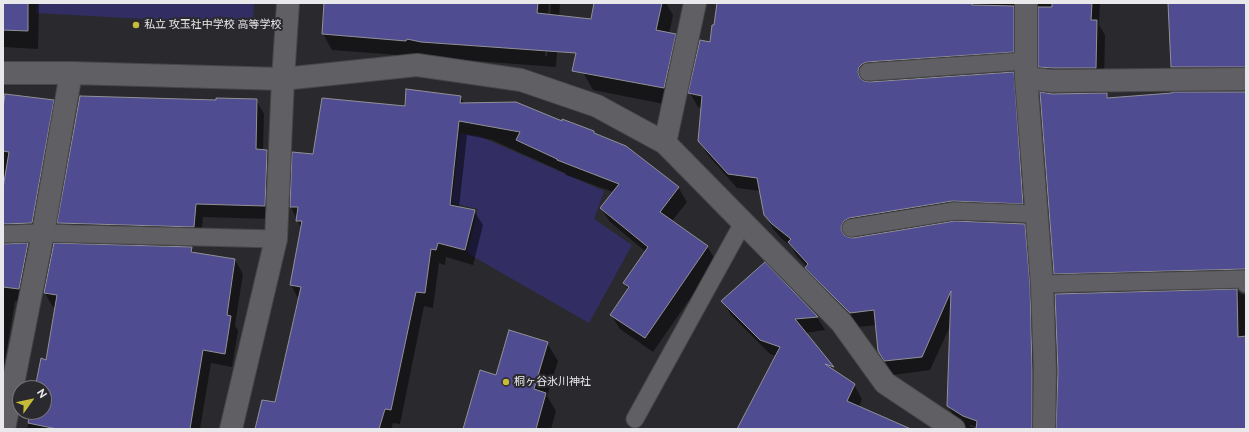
<!DOCTYPE html>
<html>
<head>
<meta charset="utf-8">
<style>
	body { margin:0 }
	#map { position:relative; width:1249px; height:432px; overflow:hidden; background:#2a2a2e; font-family:Raleway,sans-serif }
	canvas { display:block }
	.frame { position:absolute; inset:0; border:4px solid #e9e9ec; pointer-events:none }
	.north { position:absolute; left:12px; top:380px; width:40px; height:40px; box-sizing:border-box; background:#2a2a2e; border:1px solid #76767a; border-radius:50%; rotate:57deg; font-size:11px; font-weight:700; line-height:16px; text-align:center; color:#e9e9ec }
	.north::after { content:''; display:block; margin:auto; width:14px; height:18px; background:#c7bb3b; clip-path:polygon(50% 0,100% 100%,50% 72%,0 100%) }
</style>
</head>
<body>
<div id="map">
<canvas width="1249" height="432"></canvas>
<div class="frame"></div>
<div class="north">N</div>
</div>
<script>
const ctx = document.querySelector('canvas').getContext('2d');
ctx.lineJoin = 'round';
function paint(path, color) { ctx.fillStyle = color; ctx.fill(path, 'evenodd'); }
const poly = rows => new Path2D(rows.map(r => 'M' + r).join(''));
function stroke(path, color, width, dash) { ctx.strokeStyle = color; ctx.lineWidth = width; ctx.lineCap = dash ? 'butt' : 'round'; ctx.setLineDash(dash || []); ctx.stroke(path); }
function label(font, color, halo, rows, align = 'center') {
  ctx.font = font + ' Raleway,"Noto Sans JP",sans-serif'; ctx.lineWidth = 4; ctx.setLineDash([]); ctx.textBaseline = 'middle'; ctx.strokeStyle = halo; ctx.fillStyle = color; for (const [text, x, y, turn = 0] of rows) {
    ctx.save(); ctx.translate(x, y); ctx.rotate((+turn || 0) * Math.PI / 180); ctx.textAlign = isNaN(turn) ? turn : align; if (halo) ctx.strokeText(text, 0, 0); ctx.fillText(text, 0, 0); ctx.restore();
  }
}
paint(poly([
	[37,3,254,3,253,25,36,13],
	[460,133,479,136,604,191,594,219,632,245,589,323,467,253,478,209,452,203]
]), '#322e64');
paint(poly([
	[3,3,39,3,38,49,3,47],
	[325,3,549,3,545,56,547,56,551,3,560,3,556,67,332,50,323,34],
	[595,3,666,3,673,15,669,34,675,35,685,53,674,106,593,90,583,72],
	[718,3,1100,3,1099,25,1105,35,1104,82,1048,81,1040,67,1039,6,1035,4,1021,66,870,78,866,83,1013,73,1021,87,1031,217,961,215,852,235,850,239,1024,225,1032,239,1039,429,985,429,970,425,969,426,978,429,965,429,962,423,956,420,948,406,951,324,930,370,893,375,879,351,877,325,858,327,814,282,806,268,807,267,797,256,791,246,782,239,773,229,765,214,761,191,737,188,708,155,699,141,702,108,698,107,690,93,711,43,715,27],
	[1169,3,1246,3,1246,80,1180,81,1172,67],
	[1246,93,1246,283,1063,287,1055,273,1052,94,1107,94,1109,99],
	[81,97,217,101,256,100,264,114,263,151,267,151,275,165,272,219,203,217,201,240,66,237,58,223],
	[461,97,464,104,678,187,687,202,672,221,707,246,716,261,653,352,620,329,611,315,628,290,624,283,646,252,610,222,601,208,613,192,566,175,565,173,492,140,467,135,459,208,474,211,483,225,473,265,446,257,445,265,439,263,433,308,424,306,400,424,393,423,391,429,256,429,276,404,299,300,291,285,301,228,291,207,313,155,406,107],
	[3,98,53,101,61,115,40,237,3,242],
	[28,244,36,258,27,303,15,301,3,372,3,245],
	[191,248,195,254,235,260,243,274,235,325,238,331,232,367,211,363,200,429,27,429,31,412,44,412,44,388,36,388,47,361,56,307,53,307,45,293],
	[765,264,817,317,825,330,805,333,836,373,854,385,862,399,859,407,897,429,738,429,776,356,770,354,731,315,723,301],
	[1237,290,1241,294,1246,295,1246,429,1058,429,1058,371,1056,295],
	[547,343,558,361,547,396,556,411,551,429,466,429,497,376]
]), '#0007');
const building = poly([
	[3,3,28,3,28,31,3,30,3,3],
	[324,3,538,3,537,13,591,19,594,3,662,3,656,30,676,34,664,88,572,71,576,53,421,42,407,39,406,41,322,34,324,3],
	[717,3,972,3,972,5,1014,6,1014,52,867,62,862,64,859,67,858,72,860,78,864,81,869,82,1014,72,1023,204,952,201,849,218,844,221,842,225,841,229,844,235,848,237,853,238,955,221,1025,224,1030,285,1032,371,1032,429,976,429,977,421,963,416,947,406,951,291,922,357,884,361,878,351,874,310,850,313,805,268,808,264,788,242,791,239,772,224,764,215,757,178,728,174,698,141,702,96,688,93,700,40,710,42,712,25,714,25,717,3],
	[1052,3,1092,3,1091,20,1097,20,1096,68,1053,68,1038,67,1038,7,1052,7,1052,3],
	[1168,3,1246,3,1246,67,1171,67,1168,3],
	[406,89,461,96,460,103,516,102,562,121,562,119,594,131,594,133,626,146,679,187,660,212,708,246,645,338,610,315,629,287,623,283,648,247,600,208,619,184,557,160,557,159,516,140,520,132,459,121,450,205,475,210,465,250,438,243,436,250,431,249,425,293,416,292,391,410,385,409,379,429,255,429,262,400,275,402,301,287,290,285,302,221,296,221,298,207,290,207,292,152,313,154,322,98,405,106,406,89],
	[1040,92,1052,94,1107,93,1107,98,1172,93,1172,92,1246,92,1246,269,1054,274,1040,92],
	[5,94,54,100,32,223,3,224,3,188,9,152,3,151,3,108,5,94],
	[80,96,216,100,216,98,257,99,256,149,267,150,265,206,196,204,194,227,57,223,80,96],
	[28,243,19,289,3,287,3,244,28,243],
	[54,243,192,247,191,252,235,259,227,315,231,316,225,354,203,350,190,429,57,429,28,423,30,412,44,412,44,388,35,388,41,358,46,360,57,295,44,293,54,243],
	[765,262,818,317,795,319,834,367,825,364,855,384,847,401,911,429,737,429,780,347,760,340,721,301,765,262],
	[1237,289,1238,337,1246,336,1246,429,1056,429,1058,371,1055,294,1237,289],
	[509,330,548,342,534,389,546,393,536,429,463,429,480,370,496,375,509,330]
]);
paint(building, '#504c91');
stroke(building, '#919196', 1);
const service = poly([
	[868,72,1025,61],
	[851,228,954,211,1037,214],
	[3,234,43,233,276,239],
	[1042,284,1246,279,1246,284],
	[635,419,743,223]
]);
const minor = poly([
	[1026,3,1026,78,1042,284,1045,371,1044,429],
	[3,73,71,73,283,79,417,65,521,80,597,106,665,143,841,322,885,383,954,429],
	[1026,78,1052,81,1246,79],
	[665,143,695,3],
	[4,429,43,233,71,73],
	[231,429,276,239,283,79,288,3]
]);
stroke(service, '#464649', 19);
stroke(minor, '#464649', 24);
stroke(service, '#5f5f64', 17);
stroke(minor, '#5f5f64', 22);
for (const [x, y, r, color] of [
	[136,25,4,"#c7bb3b"],
	[506,382,4,"#c7bb3b"]
]) { const dot = new Path2D(); dot.arc(x, y, r, 0, 2 * Math.PI); ctx.fillStyle = color; ctx.fill(dot); stroke(dot, '#2a2a2e', 1.5); }
label('11px', '#e9e9ec', '#2a2a2e', [
	["私立 攻玉社中学校 高等学校",144,25],
	["桐ヶ谷氷川神社",514,382]
], 'left');
</script>
</body>
</html>
